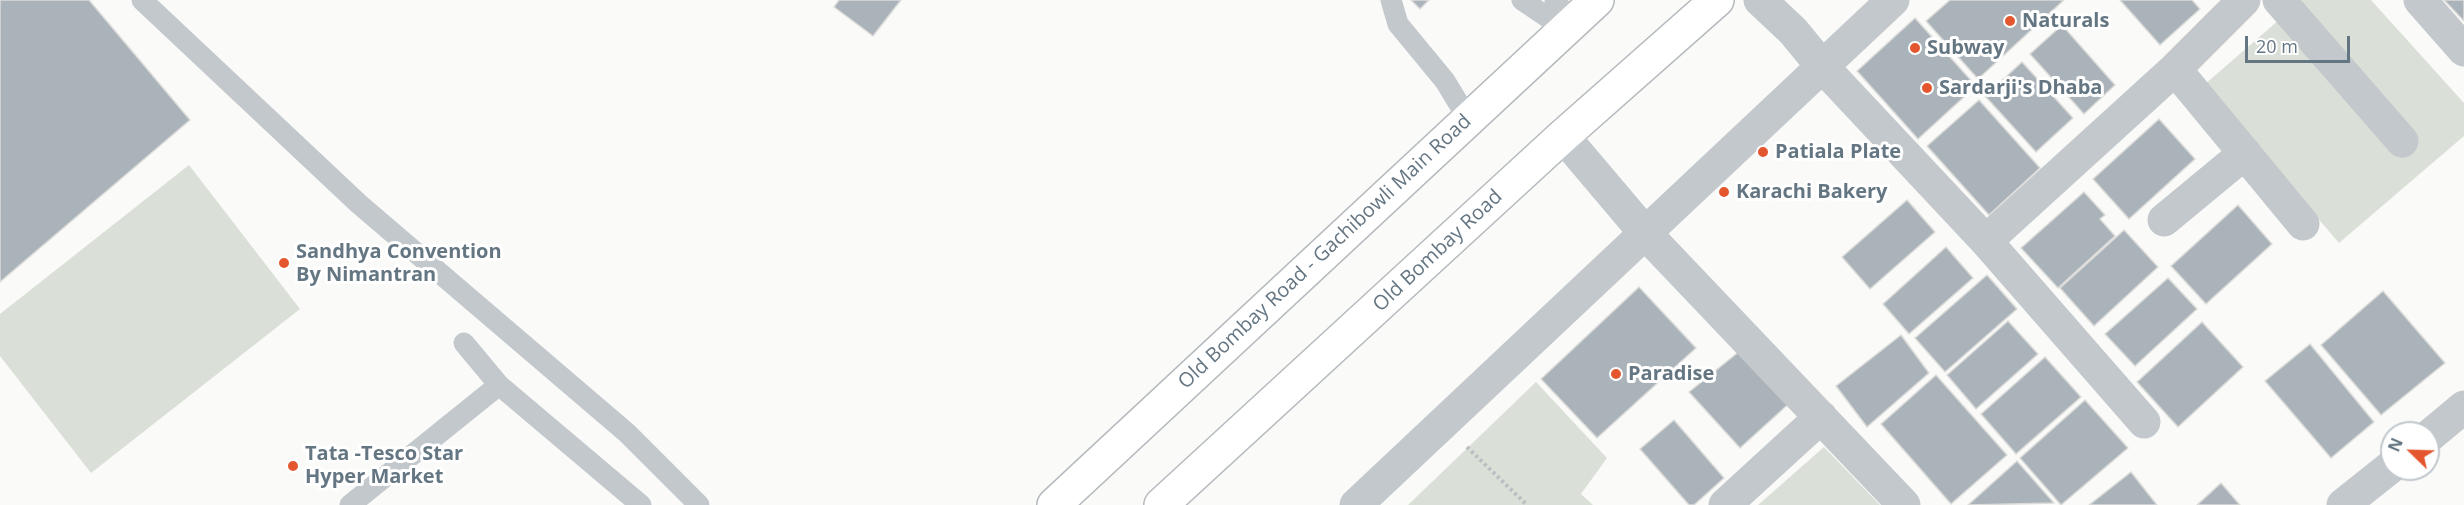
<!DOCTYPE html>
<html>
<head>
<meta charset="utf-8">
<style>
	body { margin:0 }
	#map { position:relative; width:2464px; height:505px; overflow:hidden; background:#fafaf8; font-family:"Open Sans",sans-serif }
	canvas { display:block }
	.north { position:absolute; left:2380px; top:421px; width:60px; height:60px; box-sizing:border-box; background:#fff; border:2px solid #c1c8cd; border-radius:50%; rotate:293deg; font-size:16px; font-weight:700; line-height:24px; text-align:center; color:#657683 }
	.north::after { content:''; display:block; margin:auto; width:21px; height:27px; background:#e4572e; clip-path:polygon(50% 0,100% 100%,50% 72%,0 100%) }
	.scale { position:absolute; left:2245px; top:36px; width:105px; height:27px; box-sizing:border-box; border:3px solid #657683; border-top:0; padding-left:8px; font-size:18px; line-height:21px; white-space:nowrap; color:#657683; -webkit-text-stroke:4px #fff; paint-order:stroke }
</style>
</head>
<body>
<div id="map">
<canvas width="2464" height="505"></canvas>
<div class="north">N</div>
<div class="scale">20 m</div>
</div>
<script>
const ctx = document.querySelector('canvas').getContext('2d');
ctx.lineJoin = 'round';
function paint(path, color) { ctx.fillStyle = color; ctx.fill(path, 'evenodd'); }
const poly = rows => new Path2D(rows.map(r => 'M' + r).join(''));
function stroke(path, color, width, dash) { ctx.strokeStyle = color; ctx.lineWidth = width; ctx.lineCap = dash ? 'butt' : 'round'; ctx.setLineDash(dash || []); ctx.stroke(path); }
function label(font, color, halo, rows, align = 'center') {
  ctx.font = font + ' "Open Sans",sans-serif'; ctx.lineWidth = 6; ctx.setLineDash([]); ctx.textBaseline = 'middle'; ctx.strokeStyle = halo; ctx.fillStyle = color; for (const [text, x, y, turn = 0] of rows) {
    ctx.save(); ctx.translate(x, y); ctx.rotate((+turn || 0) * Math.PI / 180); ctx.textAlign = isNaN(turn) ? turn : align; if (halo) ctx.strokeText(text, 0, 0); ctx.fillText(text, 0, 0); ctx.restore();
  }
}
paint(poly([
	[2302,0,2371,0,2464,103,2464,136,2339,243,2204,85],
	[189,165,300,309,91,473,0,356,0,314],
	[1536,382,1607,458,1581,494,1593,505,1408,505],
	[1824,447,1880,505,1758,505]
]), '#dadfd7');
const building = poly([
	[0,0,89,0,190,120,0,282,0,0],
	[839,0,901,0,873,36,834,7,839,0],
	[1411,0,1429,0,1420,9,1411,0],
	[1950,0,2064,0,1978,79,1926,21,1950,0],
	[2120,0,2192,0,2200,9,2160,45,2120,0],
	[2444,0,2464,0,2464,21,2444,0],
	[1915,18,1976,86,1918,139,1857,71,1915,18],
	[2062,25,2115,85,2084,114,2030,54,2062,25],
	[2022,62,2073,118,2036,152,1985,96,2022,62],
	[1979,100,2040,168,1989,215,1927,146,1979,100],
	[2159,119,2195,159,2129,219,2093,179,2159,119],
	[2084,192,2105,215,2100,219,2115,236,2058,288,2021,248,2084,192],
	[1907,200,1935,232,1870,289,1842,257,1907,200],
	[2238,205,2272,244,2206,304,2171,266,2238,205],
	[2124,230,2158,267,2094,326,2060,288,2124,230],
	[1946,247,1973,278,1909,334,1883,304,1946,247],
	[1987,275,2017,309,1945,372,1915,338,1987,275],
	[2168,278,2197,309,2135,366,2105,334,2168,278],
	[1639,287,1696,348,1597,438,1541,379,1639,287],
	[2383,291,2445,363,2381,415,2321,345,2383,291],
	[2008,321,2038,354,1976,409,1947,375,2008,321],
	[2202,322,2243,367,2178,427,2137,382,2202,322],
	[1901,335,1929,373,1867,427,1836,386,1901,335],
	[2310,344,2374,422,2331,458,2265,381,2310,344],
	[1741,350,1793,400,1740,448,1689,392,1741,350],
	[2045,357,2081,397,2016,454,1981,414,2045,357],
	[1936,375,2007,455,1951,504,1881,424,1936,375],
	[2085,400,2128,448,2061,505,2020,458,2085,400],
	[1674,420,1724,478,1694,505,1689,505,1640,449,1674,420],
	[2017,461,2054,503,1968,505,2017,461],
	[2131,472,2157,505,2089,505,2131,472],
	[2221,483,2240,505,2197,505,2221,483]
]);
paint(building, '#aab3b9');
stroke(building, '#dcdcda', 1.5);
const primary = poly([
	[1054,505,1597,0],
	[1161,505,1563,136,1717,0]
]);
stroke(primary, '#b5babe', 36);
stroke(poly([
	[1467,447,1527,505]
]), '#bbbfc2', 4, [3, 3]);
stroke(poly([
	[142,0,359,204,627,433,699,505],
	[1391,0,1398,24,1445,81,1468,119],
	[1522,0,1565,29],
	[1555,0,1572,23],
	[464,343,499,385],
	[350,505,499,385,641,505]
]), '#c3c8cc', 21);
stroke(poly([
	[1760,0,1793,31,1821,65,1986,241,2144,422],
	[2279,0,2402,141],
	[2420,0,2464,50],
	[2175,69,2303,224],
	[1563,136,1646,234,1904,505],
	[2164,220,2245,153],
	[1986,241,2175,69,2244,0],
	[2428,437,2464,407],
	[1356,505,1893,0],
	[1725,505,1821,417],
	[2343,505,2392,466]
]), '#c3c8cc', 33);
stroke(primary, '#fff', 33);
for (const [x, y, r, color] of [
	[2010,21,6,"#e4572e"],
	[1915,48,6,"#e4572e"],
	[1927,88,6,"#e4572e"],
	[1763,152,6,"#e4572e"],
	[1724,192,6,"#e4572e"],
	[284,263,6,"#e4572e"],
	[1616,374,6,"#e4572e"],
	[293,466,6,"#e4572e"]
]) { const dot = new Path2D(); dot.arc(x, y, r, 0, 2 * Math.PI); ctx.fillStyle = color; ctx.fill(dot); stroke(dot, '#fff', 2); }
label('bold 20px', '#657683', '#fff', [
	["Naturals",2022,21],
	["Subway",1927,48],
	["Sardarji's Dhaba",1939,88],
	["Patiala Plate",1775,152],
	["Karachi Bakery",1736,192],
	["Sandhya Convention",296,252],
	["By Nimantran",296,275],
	["Paradise",1628,374],
	["Tata -Tesco Star",305,454],
	["Hyper Market",305,477]
], 'left');
label('20px', '#657683', '#fff', [
	["Old Bombay Road",1438,251,-43],
	["Old Bombay Road - Gachibowli Main Road",1325,252,-43]
]);
</script>
</body>
</html>
